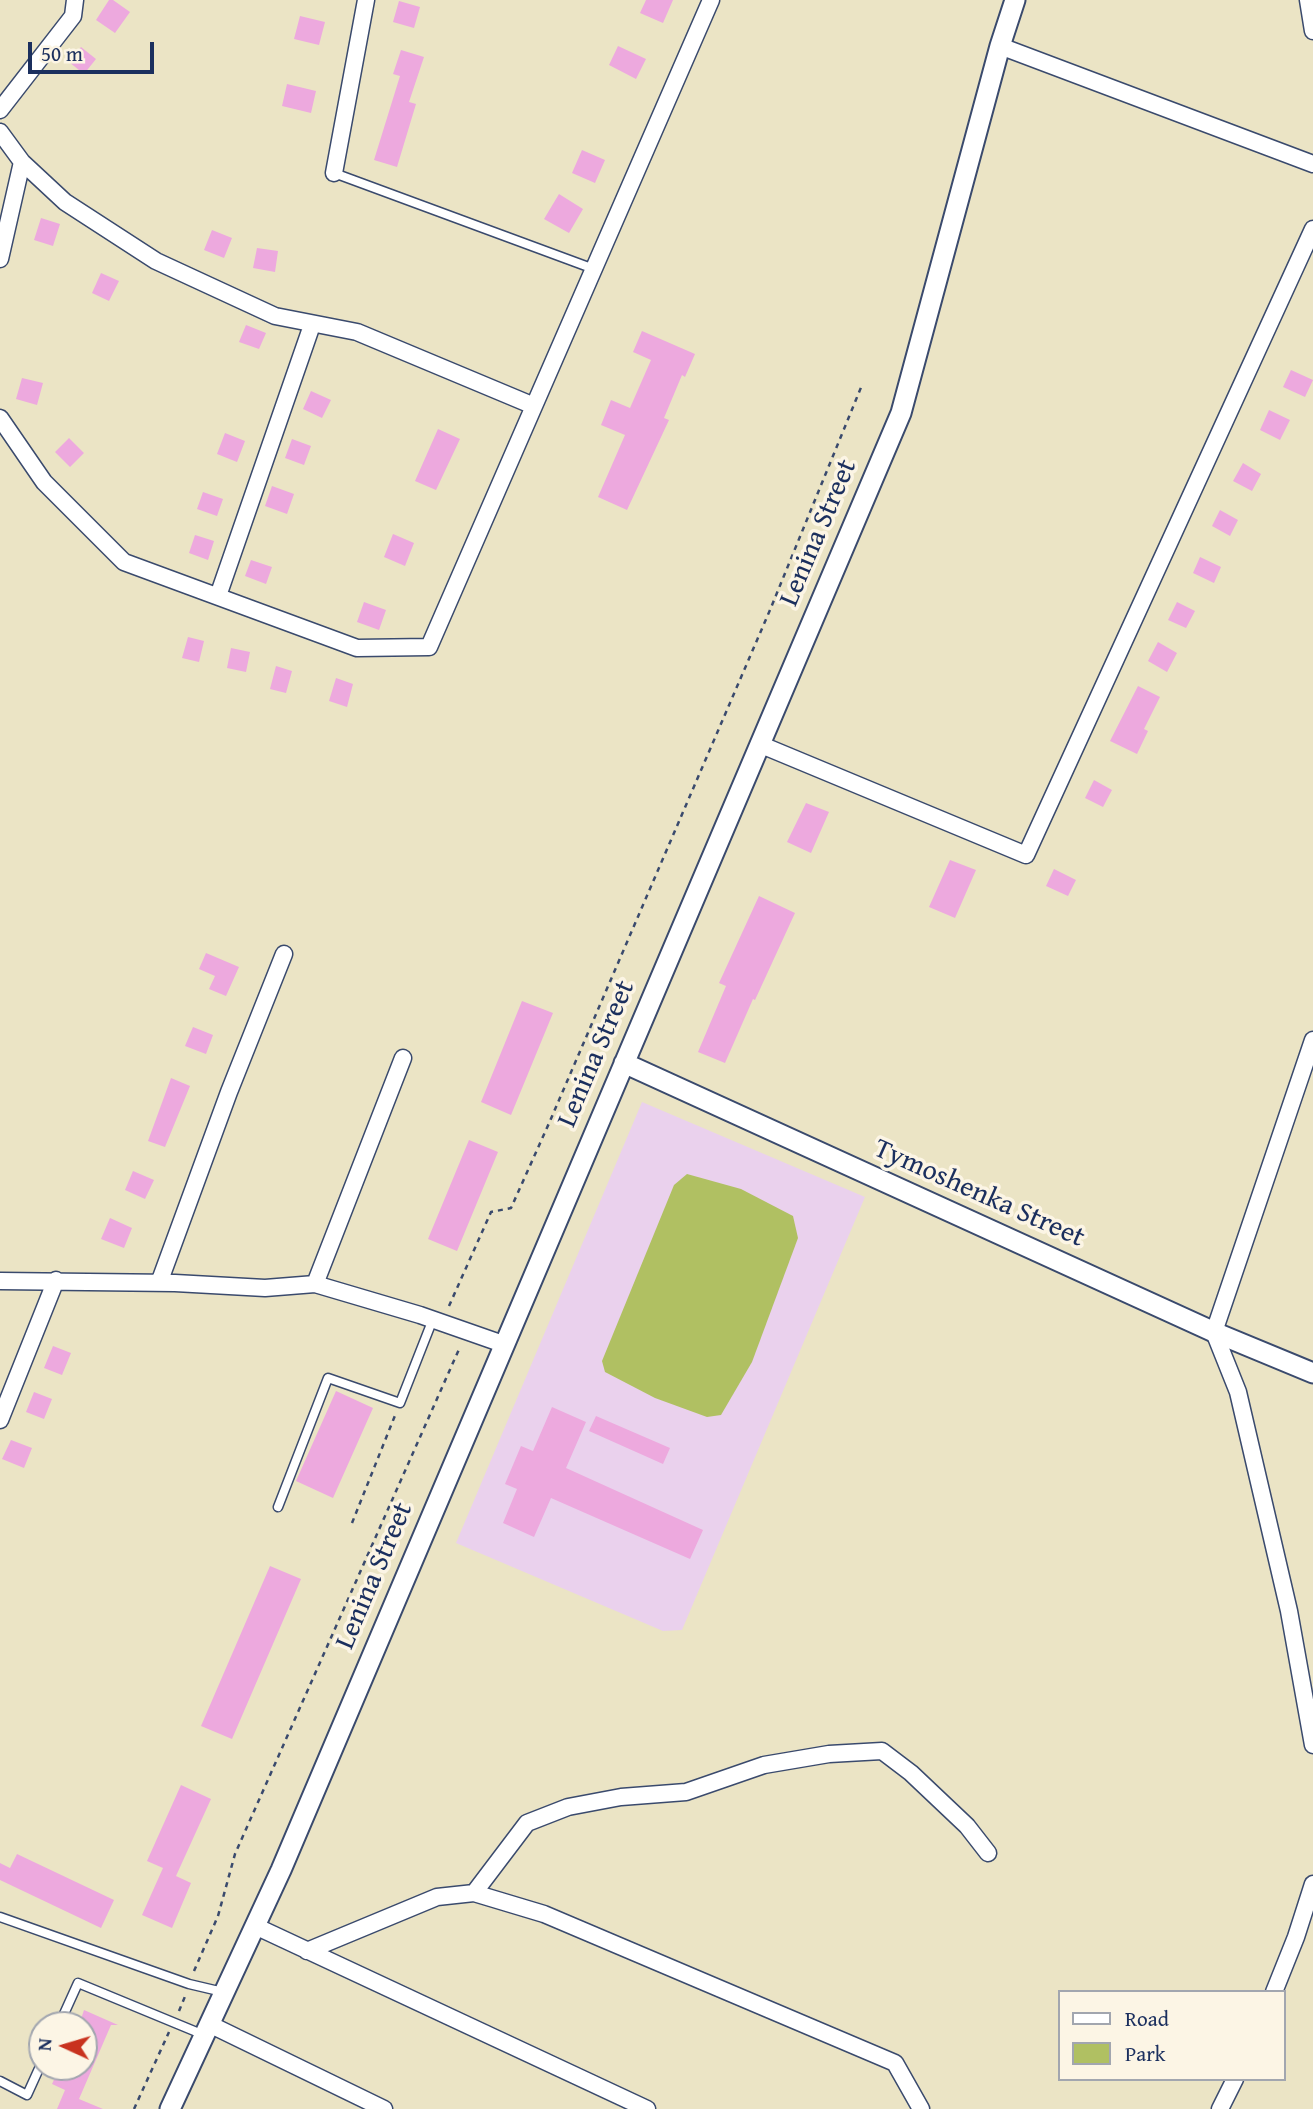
<!DOCTYPE html>
<html>
<head>
<meta charset="utf-8">
<style>
	body { margin:0 }
	#map { position:relative; width:1313px; height:2109px; overflow:hidden; background:#ebe4c5; font-family:"Gentium Book Plus",serif }
	canvas { display:block }
	.legend { position:absolute; left:1058px; top:1990px; width:228px; height:91px; box-sizing:border-box; background:#fcf5e5; border:2px solid #a2a6af; margin:0; padding:9px 12px; list-style:none; font-size:21px; color:#1b2f5e }
	.legend li { display:flex; align-items:center; gap:14px; height:35px }
	.legend b { width:35px; border:2px solid #a2a6af }
	.north { position:absolute; left:28px; top:2011px; width:70px; height:70px; box-sizing:border-box; background:#fcf5e5; border:2px solid #a2a6af; border-radius:50%; rotate:274deg; font-size:19px; font-weight:700; line-height:28px; text-align:center; color:#1b2f5e }
	.north::after { content:''; display:block; margin:auto; width:24px; height:32px; background:#c8321e; clip-path:polygon(50% 0,100% 100%,50% 72%,0 100%) }
	.scale { position:absolute; left:28px; top:42px; width:126px; height:32px; box-sizing:border-box; border:4px solid #1b2f5e; border-top:0; padding-left:9px; font-size:21px; line-height:24px; white-space:nowrap; color:#1b2f5e; -webkit-text-stroke:5px #fcf5e5; paint-order:stroke }
</style>
</head>
<body>
<div id="map">
<canvas width="1313" height="2109"></canvas>
<ul class="legend">
<li><b style="height:9px;background:#fff"></b>Road</li>
<li><b style="height:19px;background:#b0c062"></b>Park</li>
</ul>
<div class="north">N</div>
<div class="scale">50 m</div>
</div>
<script>
const ctx = document.querySelector('canvas').getContext('2d');
ctx.lineJoin = 'round';
function paint(path, color) { ctx.fillStyle = color; ctx.fill(path, 'evenodd'); }
const poly = rows => new Path2D(rows.map(r => 'M' + r).join(''));
function stroke(path, color, width, dash) { ctx.strokeStyle = color; ctx.lineWidth = width; ctx.lineCap = dash ? 'butt' : 'round'; ctx.setLineDash(dash || []); ctx.stroke(path); }
function label(font, color, halo, rows, align = 'center') {
  ctx.font = font + ' "Gentium Book Plus",serif'; ctx.lineWidth = 7; ctx.setLineDash([]); ctx.textBaseline = 'middle'; ctx.strokeStyle = halo; ctx.fillStyle = color; for (const [text, x, y, turn = 0] of rows) {
    ctx.save(); ctx.translate(x, y); ctx.rotate((+turn || 0) * Math.PI / 180); ctx.textAlign = isNaN(turn) ? turn : align; if (halo) ctx.strokeText(text, 0, 0); ctx.fillText(text, 0, 0); ctx.restore();
  }
}
paint(poly([
	[642,1102,865,1197,682,1630,663,1631,456,1543]
]), '#ead1ed');
paint(poly([
	[687,1174,741,1189,793,1216,798,1238,752,1362,721,1415,707,1417,655,1398,605,1372,602,1361,674,1185]
]), '#b0c062');
paint(poly([
	[109,0,113,0,130,12,115,33,96,20],
	[646,0,673,0,663,23,640,13],
	[399,1,420,7,414,28,393,22],
	[300,16,325,22,319,45,294,39],
	[618,46,646,59,636,79,609,65],
	[81,47,96,59,84,74,69,62],
	[401,50,424,57,409,102,416,104,397,167,374,160,400,76,393,74],
	[287,84,316,91,311,113,282,106],
	[582,150,605,160,595,183,572,173],
	[559,194,583,209,569,233,544,219],
	[41,218,60,224,53,246,34,240],
	[212,230,232,238,224,258,204,250],
	[257,248,278,251,275,272,253,268],
	[101,273,119,281,109,301,92,293],
	[246,325,266,333,259,349,239,342],
	[642,331,695,354,685,377,682,375,664,418,669,420,627,510,598,497,625,435,601,425,611,400,630,408,651,360,633,352],
	[1291,370,1313,380,1305,397,1283,387],
	[22,378,43,383,37,405,16,399],
	[311,391,331,400,322,418,303,409],
	[1269,410,1290,420,1280,440,1260,430],
	[438,429,460,439,436,490,415,481],
	[225,433,245,441,237,462,217,454],
	[69,438,84,453,70,467,55,452],
	[292,439,311,446,304,465,285,458],
	[1243,463,1261,474,1252,491,1233,481],
	[272,486,294,494,287,514,265,506],
	[203,492,223,499,217,516,197,509],
	[1220,510,1238,520,1230,536,1212,526],
	[393,534,414,543,405,566,384,557],
	[195,535,214,541,208,560,189,553],
	[1200,557,1221,567,1214,583,1193,573],
	[251,560,272,567,266,584,245,576],
	[364,602,386,610,379,630,357,622],
	[1177,602,1195,611,1186,628,1168,620],
	[188,637,204,641,199,662,182,658],
	[1158,642,1177,653,1167,672,1148,661],
	[231,648,250,652,246,672,227,668],
	[276,666,292,671,286,693,270,689],
	[336,678,353,684,347,707,329,701],
	[1138,686,1160,697,1144,729,1148,731,1137,754,1110,741],
	[1094,780,1112,790,1103,807,1085,798],
	[806,803,829,812,811,853,787,842],
	[950,860,976,870,955,918,929,907],
	[1054,869,1076,880,1068,896,1046,886],
	[759,896,795,913,755,1000,753,999,725,1063,698,1052,726,986,719,983],
	[206,953,239,967,226,996,209,989,215,976,199,969],
	[522,1001,553,1013,511,1115,481,1102],
	[193,1027,213,1035,206,1054,185,1046],
	[171,1078,190,1086,165,1147,148,1141],
	[469,1140,498,1152,457,1251,428,1239],
	[133,1171,154,1180,145,1199,125,1190],
	[110,1218,132,1228,124,1248,101,1239],
	[53,1346,71,1353,62,1375,44,1368],
	[336,1391,373,1408,333,1498,296,1481],
	[34,1392,52,1399,44,1419,26,1412],
	[552,1407,586,1422,566,1468,703,1530,690,1559,551,1498,534,1537,503,1523,517,1489,505,1484,521,1446,533,1451],
	[596,1416,670,1448,663,1464,589,1431],
	[11,1440,32,1448,24,1468,2,1459],
	[270,1566,301,1579,232,1739,201,1726],
	[181,1785,211,1799,176,1876,191,1883,172,1928,142,1915,163,1868,147,1861],
	[17,1854,114,1900,101,1928,0,1880,0,1863,10,1868],
	[84,2010,118,2025,111,2025,79,2099,103,2109,57,2109,65,2090,52,2084,60,2067,84,2067,84,2025,79,2025]
]), '#eda9de');
const service = poly([
	[334,173,594,269],
	[278,1507,328,1378,400,1403,433,1319],
	[0,1917,189,1984,223,1992],
	[59,2025,78,1983,204,2035],
	[0,2081,27,2095,42,2062]
]);
const minor = poly([
	[1308,0,1313,31],
	[1000,46,1313,164],
	[0,110,73,16,75,0],
	[0,132,22,162,65,202,156,261,275,316,357,332,534,406],
	[334,173,366,0],
	[0,259,22,162],
	[0,418,44,482,124,562,357,648,429,647,711,0],
	[218,596,312,325],
	[759,744,1026,855,1313,229],
	[1313,1040,1214,1332,1238,1392,1289,1611,1313,1745],
	[0,1281,175,1283,265,1288,315,1284,420,1315,503,1344],
	[159,1283,229,1092,284,954],
	[315,1284,403,1058],
	[0,1420,56,1280],
	[474,1893,527,1823,568,1807,621,1797,686,1792,764,1765,829,1754,882,1751,911,1773,967,1826,988,1853],
	[255,1926,647,2109],
	[307,1951,437,1897,474,1893,544,1914,895,2063,921,2109],
	[1274,1992,1296,1937,1313,1884],
	[209,2024,384,2109],
	[1220,2109,1235,2079]
]);
const tertiary = poly([
	[624,1063,1214,1332,1313,1373],
	[170,2109,281,1870,901,413,1000,46,1015,0]
]);
stroke(service, '#3a4a6d', 11);
stroke(minor, '#3a4a6d', 19);
stroke(tertiary, '#3a4a6d', 23);
stroke(poly([
	[449,1306,491,1212,511,1208,550,1121,770,610,862,385],
	[352,1523,396,1413],
	[194,1971,218,1916,235,1854,460,1347],
	[179,2011,186,1994],
	[134,2109,169,2032]
]), '#3a4a6d', 2.5, [5, 5]);
stroke(service, '#fff', 8);
stroke(minor, '#fff', 16);
stroke(tertiary, '#fff', 19);
label('28px', '#1b2f5e', '#fcf5e5', [
	["Lenina Street",819,533,-67],
	["Lenina Street",597,1054,-67],
	["Tymoshenka Street",979,1194,24],
	["Lenina Street",375,1576,-67]
]);
</script>
</body>
</html>
